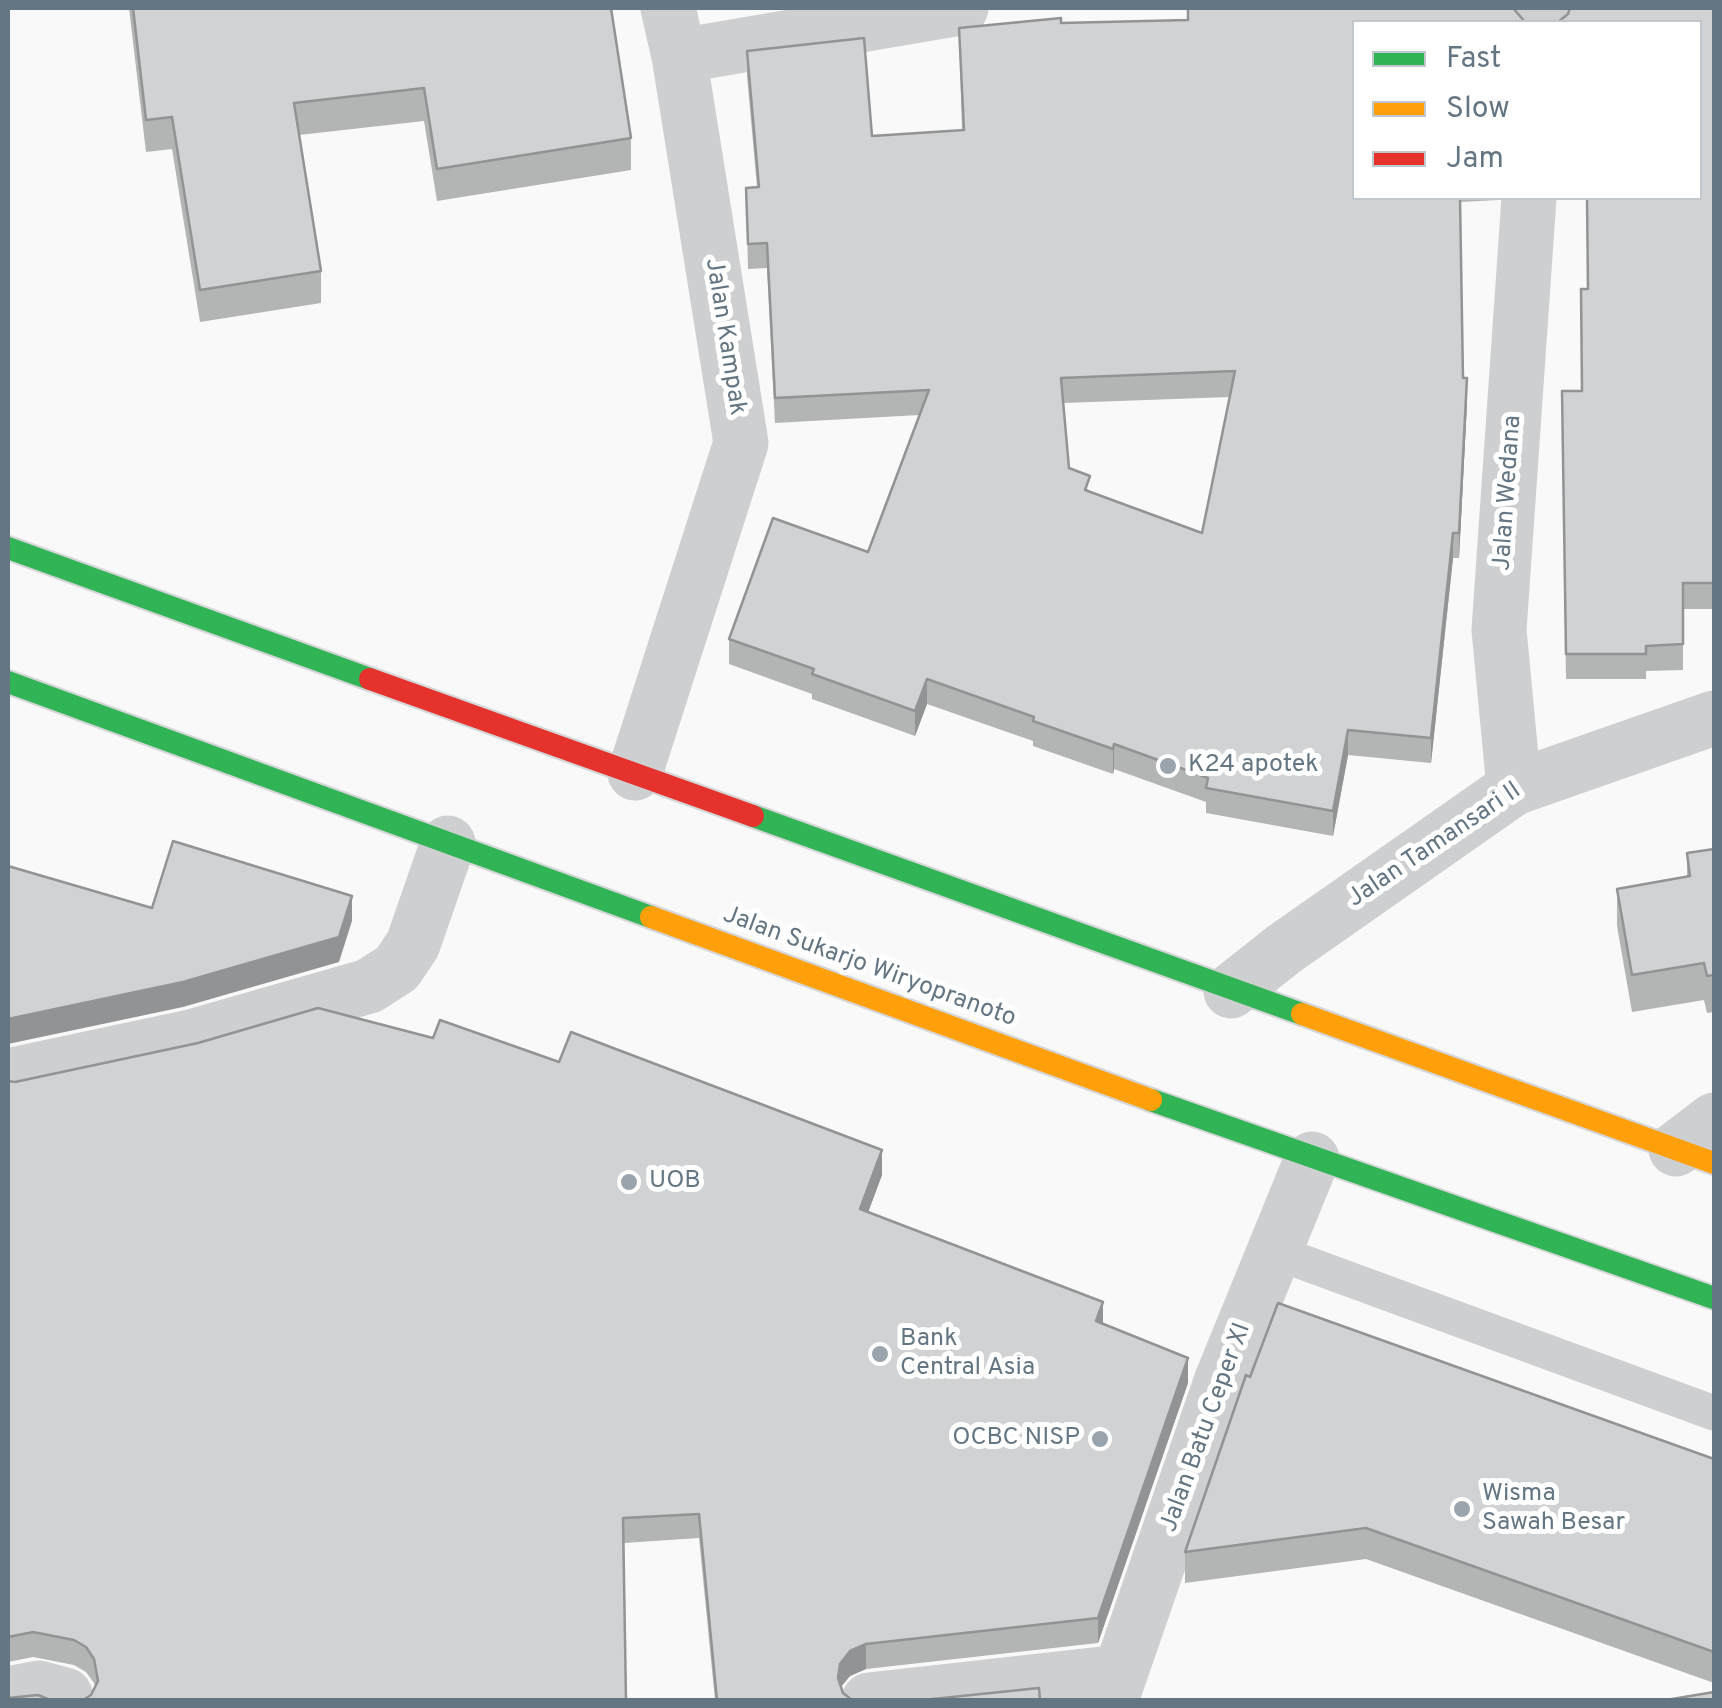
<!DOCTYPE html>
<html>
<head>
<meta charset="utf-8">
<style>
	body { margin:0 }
	#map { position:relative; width:1722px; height:1708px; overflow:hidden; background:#f9f9f9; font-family:Overpass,sans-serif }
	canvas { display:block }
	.frame { position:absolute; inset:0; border:10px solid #657683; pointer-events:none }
	.legend { position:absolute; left:1352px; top:20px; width:350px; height:180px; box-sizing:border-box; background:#fff; border:2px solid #c1c8cd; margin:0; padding:12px 18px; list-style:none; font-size:30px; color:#657683 }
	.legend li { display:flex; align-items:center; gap:20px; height:50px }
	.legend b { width:50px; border:2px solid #c1c8cd }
</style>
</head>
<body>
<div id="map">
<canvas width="1722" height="1708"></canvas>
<div class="frame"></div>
<ul class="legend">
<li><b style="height:12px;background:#30b455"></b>Fast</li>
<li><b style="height:12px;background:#ff9f0a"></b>Slow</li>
<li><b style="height:12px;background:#e5322d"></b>Jam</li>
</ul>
</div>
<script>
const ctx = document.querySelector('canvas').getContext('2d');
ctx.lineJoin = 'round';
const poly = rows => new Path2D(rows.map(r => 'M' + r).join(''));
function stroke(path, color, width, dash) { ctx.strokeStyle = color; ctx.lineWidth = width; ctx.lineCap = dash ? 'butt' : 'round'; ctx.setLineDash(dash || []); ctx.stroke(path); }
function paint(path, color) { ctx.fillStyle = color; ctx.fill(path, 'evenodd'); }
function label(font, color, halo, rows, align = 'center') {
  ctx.font = font + ' Overpass,sans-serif'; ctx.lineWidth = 10; ctx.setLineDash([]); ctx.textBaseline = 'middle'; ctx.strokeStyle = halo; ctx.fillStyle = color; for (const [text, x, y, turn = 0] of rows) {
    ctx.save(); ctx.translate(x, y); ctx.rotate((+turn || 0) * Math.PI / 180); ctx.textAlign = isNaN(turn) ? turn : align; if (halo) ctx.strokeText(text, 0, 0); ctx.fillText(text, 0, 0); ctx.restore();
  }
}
const fast = poly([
	[8,548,370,679],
	[8,682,651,917],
	[753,816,1302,1014],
	[1151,1100,1714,1298]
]);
const slow = poly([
	[651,917,1151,1100],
	[1302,1014,1714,1163]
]);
const jam = poly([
	[370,679,753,816]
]);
stroke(fast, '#d5d6d7', 26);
stroke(slow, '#d5d6d7', 26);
stroke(jam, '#d5d6d7', 26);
stroke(poly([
	[1275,1252,1714,1413]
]), '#cecfd0', 35);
stroke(poly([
	[1542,22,1543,8],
	[679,56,961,8],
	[635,773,741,443,679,56,668,8],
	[1514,788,1499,630,1529,198],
	[1231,991,1284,949,1514,788,1714,718],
	[8,1076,191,1037,369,986,397,968,413,944,448,843],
	[1676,1149,1714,1120],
	[8,1694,39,1688,65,1695,67,1700],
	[869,1700,1120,1672],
	[1111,1700,1221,1382,1312,1159]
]), '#cecfd0', 55);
stroke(fast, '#30b455', 22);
stroke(slow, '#ff9f0a', 22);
stroke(jam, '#e5322d', 22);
paint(poly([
	[129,8,611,8,631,138,631,170,437,201,424,121,299,135,321,271,321,303,200,322,172,149,146,152],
	[1714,8,1714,609,1683,609,1683,670,1646,671,1646,679,1566,679,1562,391,1582,391,1588,289],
	[1061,23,1354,198,1498,198,1498,200,1460,202,1463,378,1467,403,1459,558,1453,558,1431,763,1348,755,1333,836,1206,813,1206,802,1114,769,1113,774,1033,746,1033,741,927,704,915,736,812,699,812,694,729,664,729,639,868,552,919,415,775,423,767,268,748,269,746,188,757,187,747,76,747,51,872,136,962,130,959,28],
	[1230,397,1202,533,1090,492,1069,468,1063,403],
	[1714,849,1714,1012,1707,1013,1704,1000,1632,1012,1617,926,1617,889,1687,877,1687,853],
	[8,1081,882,1175,868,1212,1103,1324,1188,1383,1098,1643,866,1669,850,1676,841,1687,843,1693,852,1700,715,1700,699,1538,624,1543,91,1695,95,1687,94,1683,86,1672,74,1665,33,1657,8,1662],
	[1714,1459,1714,1683,1366,1559,1185,1583,1185,1552]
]), '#b3b5b5');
paint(poly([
	[1467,378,1467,403,1459,558,1459,533],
	[1453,533,1453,558,1431,763,1431,738],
	[927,679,927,704,915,736,915,711],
	[1348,730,1348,755,1333,836,1333,811],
	[1114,744,1114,769,1113,774,1113,749],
	[352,896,352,921,339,962,183,1007,8,1044,8,1019],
	[882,1150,882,1175,860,1234,860,1209],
	[1103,1302,1103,1327,1096,1321],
	[1188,1358,1188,1383,1098,1643,1098,1618],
	[866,1644,866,1669,850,1676,840,1688,838,1678,840,1664,850,1651]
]), '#929394');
const building = poly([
	[133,8,611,8,631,138,437,169,424,88,294,103,321,271,200,290,172,117,146,120,133,8],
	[1188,8,1513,8,1525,22,1354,22,1354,198,1460,198,1463,378,1467,378,1459,533,1453,533,1431,738,1348,730,1333,811,1206,788,1208,778,1114,744,1113,749,1033,721,1034,717,927,679,915,711,812,674,814,669,729,639,773,518,868,552,929,390,775,398,767,243,748,244,746,188,759,187,747,51,864,38,872,136,964,130,959,28,1061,18,1061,23,1188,20,1188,8],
	[1235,371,1202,533,1085,490,1090,476,1069,468,1061,378,1235,371],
	[1570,8,1714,8,1714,583,1683,583,1683,644,1646,646,1646,654,1566,654,1562,391,1582,391,1581,289,1588,289,1587,198,1700,198,1700,22,1558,22,1568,14,1570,8],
	[173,841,352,896,339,937,183,982,8,1019,8,866,152,908,173,841],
	[1714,849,1714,975,1707,976,1704,963,1632,975,1617,889,1690,876,1687,853,1714,849],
	[318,1008,433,1038,440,1020,559,1062,571,1032,882,1150,860,1209,1103,1302,1096,1321,1188,1358,1098,1618,866,1644,850,1651,840,1664,838,1678,843,1693,852,1700,717,1700,699,1514,623,1518,626,1700,83,1700,91,1695,98,1681,94,1659,86,1647,74,1640,33,1632,8,1637,8,1081,15,1082,198,1043,318,1008],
	[1278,1303,1714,1459,1714,1652,1366,1528,1185,1552,1246,1375,1250,1377,1278,1303],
	[1039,1688,1040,1700,923,1700,1039,1688],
	[1714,1692,1714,1700,1666,1700,1714,1692],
	[38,1695,50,1700,8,1700,8,1698,38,1695]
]);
paint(building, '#d0d2d3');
stroke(building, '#929394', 2.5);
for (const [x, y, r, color] of [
	[1168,766,10,"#99a4ac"],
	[629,1182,10,"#99a4ac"],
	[880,1354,10,"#99a4ac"],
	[1100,1439,10,"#99a4ac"],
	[1462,1509,10,"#99a4ac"]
]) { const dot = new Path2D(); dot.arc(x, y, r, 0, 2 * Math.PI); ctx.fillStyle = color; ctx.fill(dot); stroke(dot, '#fff', 4); }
label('25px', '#657683', '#fff', [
	["Jalan Kampak",724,337,81],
	["Jalan Wedana",1509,493,-86],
	["Jalan Tamansari II",1435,846,-34],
	["Jalan Sukarjo Wiryopranoto",869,968,20],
	["Jalan Batu Ceper XI",1207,1428,-70]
]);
label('25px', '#657683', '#fff', [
	["K24 apotek",1188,766],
	["UOB",649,1182],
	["Bank",900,1340],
	["Central Asia",900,1369],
	["OCBC NISP",1080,1439,"right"],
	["Wisma",1482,1495],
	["Sawah Besar",1482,1524]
], 'left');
</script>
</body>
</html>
